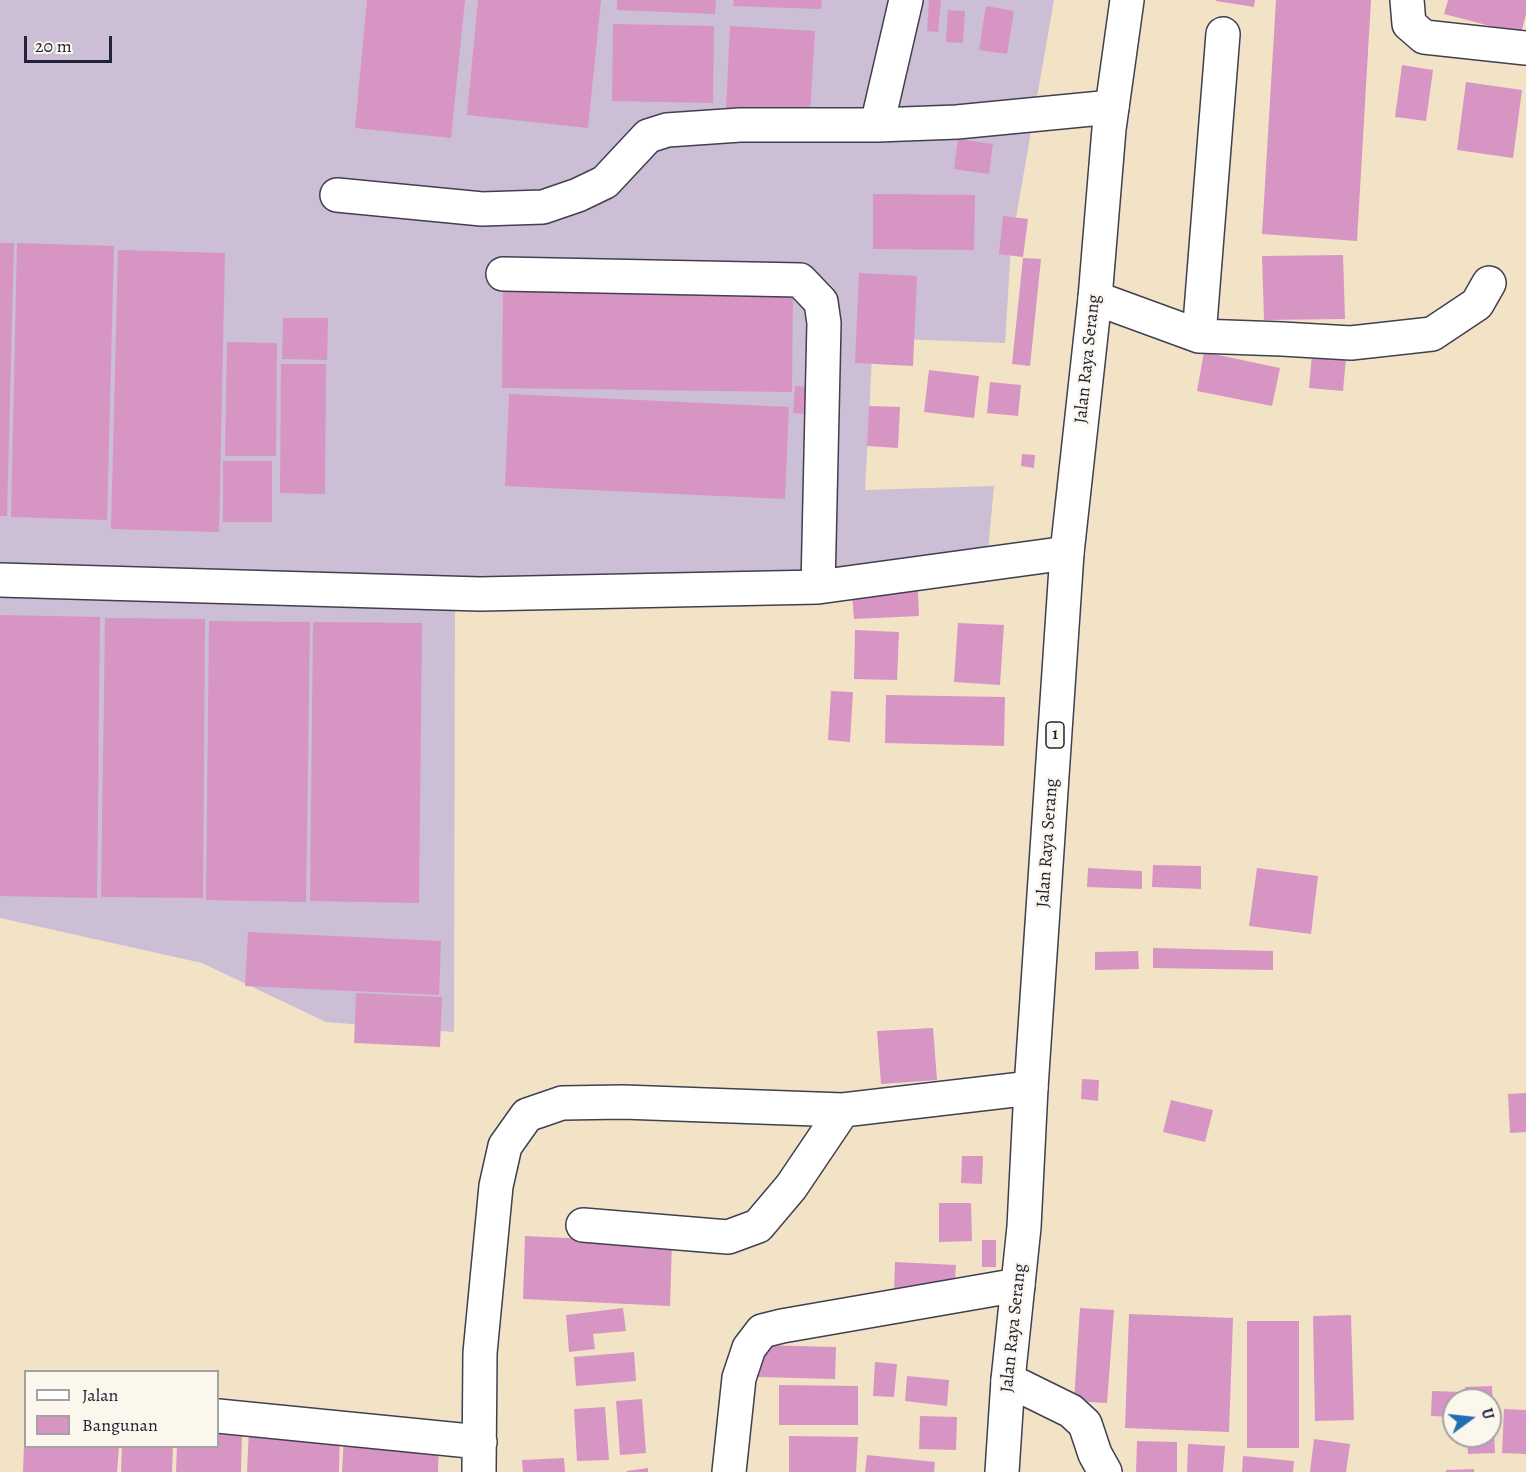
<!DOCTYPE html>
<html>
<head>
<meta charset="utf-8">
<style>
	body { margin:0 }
	#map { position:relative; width:1526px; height:1472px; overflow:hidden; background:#f2e3c7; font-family:Alegreya,serif }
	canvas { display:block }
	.legend { position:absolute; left:24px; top:1370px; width:195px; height:78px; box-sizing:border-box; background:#fbf7ec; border:2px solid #a4a2a5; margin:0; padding:8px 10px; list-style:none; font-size:18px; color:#22223b }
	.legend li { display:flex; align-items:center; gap:12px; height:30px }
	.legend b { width:30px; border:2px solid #a4a2a5 }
	.north { position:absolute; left:1442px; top:1388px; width:60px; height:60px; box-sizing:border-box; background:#fbf7ec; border:2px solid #a4a2a5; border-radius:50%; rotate:75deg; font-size:16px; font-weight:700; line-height:24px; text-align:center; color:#22223b }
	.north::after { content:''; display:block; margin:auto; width:21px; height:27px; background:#1f6fb2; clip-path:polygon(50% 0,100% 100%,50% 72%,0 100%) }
	.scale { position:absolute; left:24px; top:36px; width:88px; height:27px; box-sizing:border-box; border:3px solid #22223b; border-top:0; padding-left:8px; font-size:18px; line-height:21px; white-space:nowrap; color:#22223b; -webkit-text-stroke:4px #fbf7ec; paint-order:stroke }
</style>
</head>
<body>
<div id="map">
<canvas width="1526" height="1472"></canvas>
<ul class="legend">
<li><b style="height:8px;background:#fff"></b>Jalan</li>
<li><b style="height:16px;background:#d795c4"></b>Bangunan</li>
</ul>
<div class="north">U</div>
<div class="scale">20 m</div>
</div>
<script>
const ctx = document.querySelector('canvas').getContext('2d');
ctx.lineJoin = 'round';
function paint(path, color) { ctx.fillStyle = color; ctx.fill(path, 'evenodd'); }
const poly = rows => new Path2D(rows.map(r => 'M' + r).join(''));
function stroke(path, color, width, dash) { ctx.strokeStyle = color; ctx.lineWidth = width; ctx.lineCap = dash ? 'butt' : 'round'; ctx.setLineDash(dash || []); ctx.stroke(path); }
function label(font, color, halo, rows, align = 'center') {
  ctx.font = font + ' Alegreya,serif'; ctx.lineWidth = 5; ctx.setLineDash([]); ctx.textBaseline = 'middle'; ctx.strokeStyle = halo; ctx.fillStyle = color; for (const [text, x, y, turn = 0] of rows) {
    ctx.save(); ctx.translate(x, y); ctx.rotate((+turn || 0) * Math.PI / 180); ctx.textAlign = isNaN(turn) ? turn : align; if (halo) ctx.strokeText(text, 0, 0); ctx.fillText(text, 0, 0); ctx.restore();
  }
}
paint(poly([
	[0,0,1054,0,1011,246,1005,343,873,338,865,490,994,486,985,583,455,591,454,1032,326,1022,202,963,0,918]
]), '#ccbed4');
paint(poly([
	[367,0,465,0,451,138,355,128],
	[478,0,601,0,588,128,467,115],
	[617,0,716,0,715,14,617,10],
	[734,0,822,0,821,9,733,6],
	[929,0,941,0,938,32,927,31],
	[1216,0,1255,0,1254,7,1216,1],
	[1276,0,1371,0,1357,241,1262,234],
	[1448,0,1526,0,1526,14,1521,34,1444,14],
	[986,6,1014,11,1007,54,979,50],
	[948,10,965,11,963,43,946,42],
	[613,24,714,26,713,103,612,101],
	[730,26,815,31,810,114,726,109],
	[1402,65,1433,70,1426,121,1395,117],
	[1466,82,1522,90,1513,158,1457,150],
	[958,139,993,144,989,174,954,169],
	[873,194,975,195,974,250,873,249],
	[1003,216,1028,219,1023,257,999,254],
	[0,243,14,243,7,516,0,516],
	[17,243,114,246,107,520,11,517],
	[118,250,225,253,219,532,111,529],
	[1343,255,1345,319,1264,320,1262,256],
	[1023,258,1041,259,1030,366,1012,364],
	[859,273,917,276,913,366,855,363],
	[503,285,793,289,792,392,502,388],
	[283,318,328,318,327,360,282,359],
	[227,342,277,343,276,456,225,456],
	[1313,343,1347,346,1343,391,1309,388],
	[1204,352,1280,368,1272,406,1197,391],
	[281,364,326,364,325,494,280,493],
	[929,370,979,376,974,418,924,412],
	[990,382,1021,385,1018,416,987,413],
	[795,386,819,388,817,415,793,413],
	[509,394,789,407,785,499,505,486],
	[869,406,900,407,898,448,867,446],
	[1022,454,1035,455,1034,468,1021,466],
	[223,461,272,461,272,522,223,522],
	[918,591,919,616,854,619,852,594],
	[0,615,100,617,97,898,0,896],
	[105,618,205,619,203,898,101,897],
	[209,621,310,622,306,902,206,900],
	[313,622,422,623,419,903,310,901],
	[958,623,1004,625,1000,685,954,682],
	[855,630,899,632,897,680,854,679],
	[831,691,853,692,850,742,828,740],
	[886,695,1005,697,1004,746,885,743],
	[1153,865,1201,866,1201,889,1152,887],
	[1088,868,1142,871,1142,889,1087,887],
	[1257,868,1318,876,1311,934,1249,926],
	[248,932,441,941,439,995,245,986],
	[1153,948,1273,951,1273,970,1153,968],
	[1138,951,1139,969,1095,970,1095,952],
	[356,993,442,997,440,1047,354,1043],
	[933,1028,937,1080,881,1084,877,1031],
	[1082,1079,1099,1080,1098,1101,1081,1099],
	[1526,1093,1526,1132,1510,1133,1508,1094],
	[1171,1100,1213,1110,1205,1142,1163,1132],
	[962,1156,983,1156,982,1184,961,1183],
	[939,1203,971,1203,972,1241,939,1242],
	[525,1236,672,1243,670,1306,523,1299],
	[982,1240,996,1240,996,1267,982,1267],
	[895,1262,956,1265,954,1296,894,1292],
	[623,1308,626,1331,593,1334,595,1349,569,1352,566,1315],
	[1080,1308,1114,1310,1107,1403,1074,1401],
	[1129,1314,1233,1318,1229,1432,1125,1428],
	[1351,1315,1354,1420,1315,1421,1313,1316],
	[1247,1321,1299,1321,1299,1448,1247,1448],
	[758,1345,836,1347,835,1379,757,1377],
	[634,1352,636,1381,576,1386,574,1357],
	[875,1362,897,1364,894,1397,873,1396],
	[907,1376,949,1380,947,1406,905,1401],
	[779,1385,858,1386,858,1425,779,1425],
	[1492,1386,1495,1453,1468,1454,1467,1436,1490,1436,1490,1400,1466,1400,1465,1387],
	[1432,1391,1461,1392,1460,1400,1454,1400,1454,1417,1431,1416],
	[642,1399,646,1453,620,1455,616,1401],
	[605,1407,609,1460,577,1461,574,1409],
	[1504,1409,1526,1410,1526,1454,1502,1453],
	[920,1416,957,1417,956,1450,919,1449],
	[218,1428,242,1429,241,1472,176,1472,177,1446,218,1446],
	[249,1428,340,1432,339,1472,247,1472],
	[789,1436,858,1437,856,1472,789,1472],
	[344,1437,439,1441,438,1472,342,1472],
	[1314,1439,1350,1444,1346,1472,1310,1472],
	[1137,1441,1177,1442,1177,1472,1136,1472],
	[1188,1444,1225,1446,1223,1472,1187,1472],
	[24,1446,119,1446,117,1472,23,1472],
	[122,1446,173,1446,172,1472,121,1472],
	[867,1455,935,1462,934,1472,865,1472],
	[1243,1456,1294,1461,1293,1472,1242,1472],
	[564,1458,565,1472,523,1472,522,1460],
	[648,1468,648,1472,627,1472,627,1471],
	[1474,1469,1474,1472,1446,1472,1446,1470]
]), '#d795c4');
const minor = poly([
	[1407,0,1409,24,1424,37,1526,48],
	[877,125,906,0],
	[337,195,482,209,543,207,578,195,605,182,648,136,667,130,740,125,877,125,957,122,1112,107],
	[503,274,800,280,821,302,824,323,818,587],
	[1095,298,1199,336,1282,339,1351,343,1432,334,1477,304,1489,283],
	[1199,336,1223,34],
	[0,580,480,594,818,587,1067,553],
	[583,1225,728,1237,758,1226,791,1187,843,1110],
	[1008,1380,1071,1411,1085,1424,1095,1454,1105,1472],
	[218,1416,480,1442],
	[479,1472,480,1353,496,1186,505,1146,527,1115,562,1103,623,1102,843,1110,1031,1088],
	[729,1472,739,1378,749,1348,762,1331,782,1326,1018,1285]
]);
const highway = poly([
	[1002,1472,1008,1380,1024,1227,1031,1088,1067,553,1095,298,1109,129,1127,0]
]);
stroke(minor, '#413f50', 36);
stroke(highway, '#413f50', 36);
stroke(minor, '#fff', 33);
stroke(highway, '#fff', 33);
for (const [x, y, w] of [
	[1055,735,18]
]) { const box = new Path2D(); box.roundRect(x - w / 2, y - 13, w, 26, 4.5); ctx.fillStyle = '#fbf7ec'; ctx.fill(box); stroke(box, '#22223b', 1.5); }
label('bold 16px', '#22223b', null, [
	["1",1055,735]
]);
label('18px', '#22223b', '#fbf7ec', [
	["Jalan Raya Serang",1088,359,-84],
	["Jalan Raya Serang",1048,843,-86],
	["Jalan Raya Serang",1014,1328,-84]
]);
</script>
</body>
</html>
